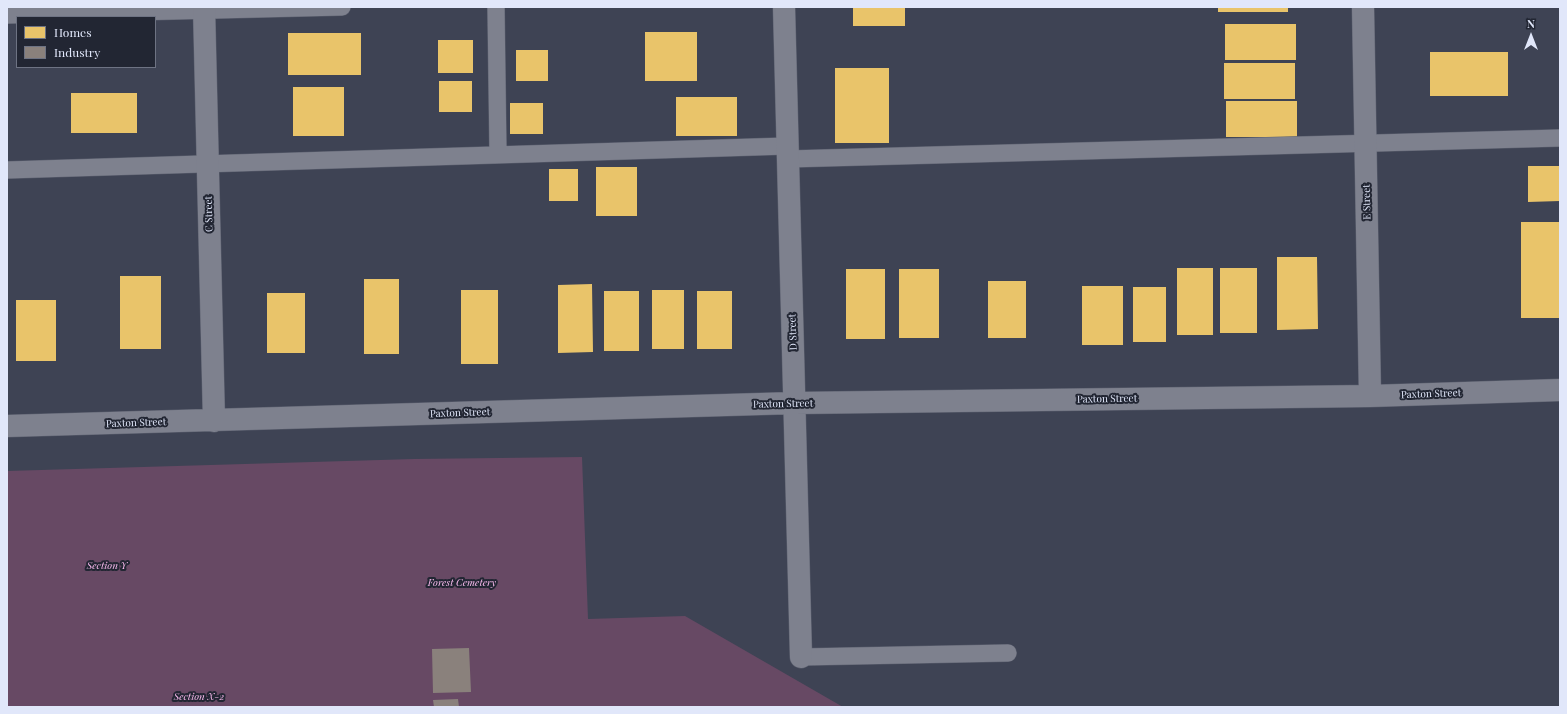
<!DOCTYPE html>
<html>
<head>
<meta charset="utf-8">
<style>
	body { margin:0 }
	#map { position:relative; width:1567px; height:714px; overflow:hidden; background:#3e4354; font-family:"Playfair Display",serif }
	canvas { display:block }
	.frame { position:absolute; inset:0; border:8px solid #e1e7fa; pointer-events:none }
	.legend { position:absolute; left:16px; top:16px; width:140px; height:52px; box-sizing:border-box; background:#222633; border:1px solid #6e7383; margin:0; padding:5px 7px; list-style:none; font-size:12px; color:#e1e7fa }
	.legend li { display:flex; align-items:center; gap:8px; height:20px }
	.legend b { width:20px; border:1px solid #6e7383 }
	.north { position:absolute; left:1511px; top:16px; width:40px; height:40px; -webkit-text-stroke:3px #222633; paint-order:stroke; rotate:0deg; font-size:11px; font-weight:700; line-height:16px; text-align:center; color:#e1e7fa }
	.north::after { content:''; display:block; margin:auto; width:14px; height:18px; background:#e1e7fa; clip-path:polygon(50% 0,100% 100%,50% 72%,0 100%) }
</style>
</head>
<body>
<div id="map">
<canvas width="1567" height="714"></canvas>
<div class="frame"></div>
<ul class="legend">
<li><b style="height:11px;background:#e9c46a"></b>Homes</li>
<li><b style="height:11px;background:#8a817c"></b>Industry</li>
</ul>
<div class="north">N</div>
</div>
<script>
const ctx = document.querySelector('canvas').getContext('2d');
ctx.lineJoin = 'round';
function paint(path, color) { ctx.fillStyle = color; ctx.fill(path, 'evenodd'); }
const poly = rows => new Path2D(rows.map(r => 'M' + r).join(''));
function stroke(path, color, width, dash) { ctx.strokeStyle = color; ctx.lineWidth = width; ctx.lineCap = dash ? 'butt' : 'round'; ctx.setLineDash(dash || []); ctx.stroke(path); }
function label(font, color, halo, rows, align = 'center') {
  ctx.font = font + ' "Playfair Display",serif'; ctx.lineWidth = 4; ctx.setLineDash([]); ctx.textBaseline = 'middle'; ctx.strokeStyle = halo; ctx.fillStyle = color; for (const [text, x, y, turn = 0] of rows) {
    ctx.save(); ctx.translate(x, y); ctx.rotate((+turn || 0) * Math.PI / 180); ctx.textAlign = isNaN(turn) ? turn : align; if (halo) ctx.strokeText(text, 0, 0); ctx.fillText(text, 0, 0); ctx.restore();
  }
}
paint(poly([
	[582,457,588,619,685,616,843,707,7,707,7,471,414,459]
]), '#674964');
paint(poly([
	[853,7,905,7,905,26,853,26],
	[1218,7,1288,7,1288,12,1218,12],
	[1225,24,1296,24,1296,60,1225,60],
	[645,32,697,32,697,81,645,81],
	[288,33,361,33,361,75,288,75],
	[438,40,473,40,473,73,438,73],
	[516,50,548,50,548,81,516,81],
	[1430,52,1508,52,1508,96,1430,96],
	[1224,63,1295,63,1295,99,1224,99],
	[835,68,889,68,889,143,835,143],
	[439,81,472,81,472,112,439,112],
	[293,87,344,87,344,136,293,136],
	[71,93,137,93,137,133,71,133],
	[676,97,737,97,737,136,676,136],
	[1226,101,1297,101,1297,137,1226,137],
	[510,103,543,103,543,134,510,134],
	[1528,166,1560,166,1560,201,1528,202],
	[596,167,637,167,637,216,596,216],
	[549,169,578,169,578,201,549,201],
	[1521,222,1560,222,1560,318,1521,318],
	[1277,257,1317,257,1318,329,1277,330],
	[1177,268,1213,268,1213,335,1177,335],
	[1220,268,1257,268,1257,333,1220,333],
	[846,269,885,269,885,339,846,339],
	[899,269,939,269,939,338,899,338],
	[120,276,161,276,161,349,120,349],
	[364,279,399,279,399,354,364,354],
	[988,281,1026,281,1026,338,988,338],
	[592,284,593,352,558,353,558,285],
	[1082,286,1123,286,1123,345,1082,345],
	[1133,287,1166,287,1166,342,1133,342],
	[461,290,498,290,498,364,461,364],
	[652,290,684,290,684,349,652,349],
	[604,291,639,291,639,351,604,351],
	[697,291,732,291,732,349,697,349],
	[267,293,305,293,305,353,267,353],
	[16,300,56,300,56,361,16,361]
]), '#e9c46a');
paint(poly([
	[469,648,471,692,433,693,432,649],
	[458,699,459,707,434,707,433,700]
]), '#8a817c');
const lane = poly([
	[496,7,498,154],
	[7,15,342,7],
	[788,159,1560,138],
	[7,170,787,146],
	[801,657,1008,653]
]);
const street = poly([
	[204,7,214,421],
	[784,7,801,657],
	[1363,7,1370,396],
	[7,426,795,403,1370,396,1560,390]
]);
stroke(lane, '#5c606f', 18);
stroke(street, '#5c606f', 23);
stroke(lane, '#7e818e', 17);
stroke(street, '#7e818e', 22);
label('10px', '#e1e7fa', '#222633', [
	["E Street",1367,202,-91],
	["C Street",209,214,-91],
	["D Street",793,332,-92],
	["Paxton Street",1431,394,-2],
	["Paxton Street",1107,399,-1],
	["Paxton Street",783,404,-1],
	["Paxton Street",460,413,-2],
	["Paxton Street",136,423,-2]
]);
label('italic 10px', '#fcbcf0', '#222633', [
	["Section Y",107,566],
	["Forest Cemetery",462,583],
	["Section X-2",199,697]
]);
</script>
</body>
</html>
